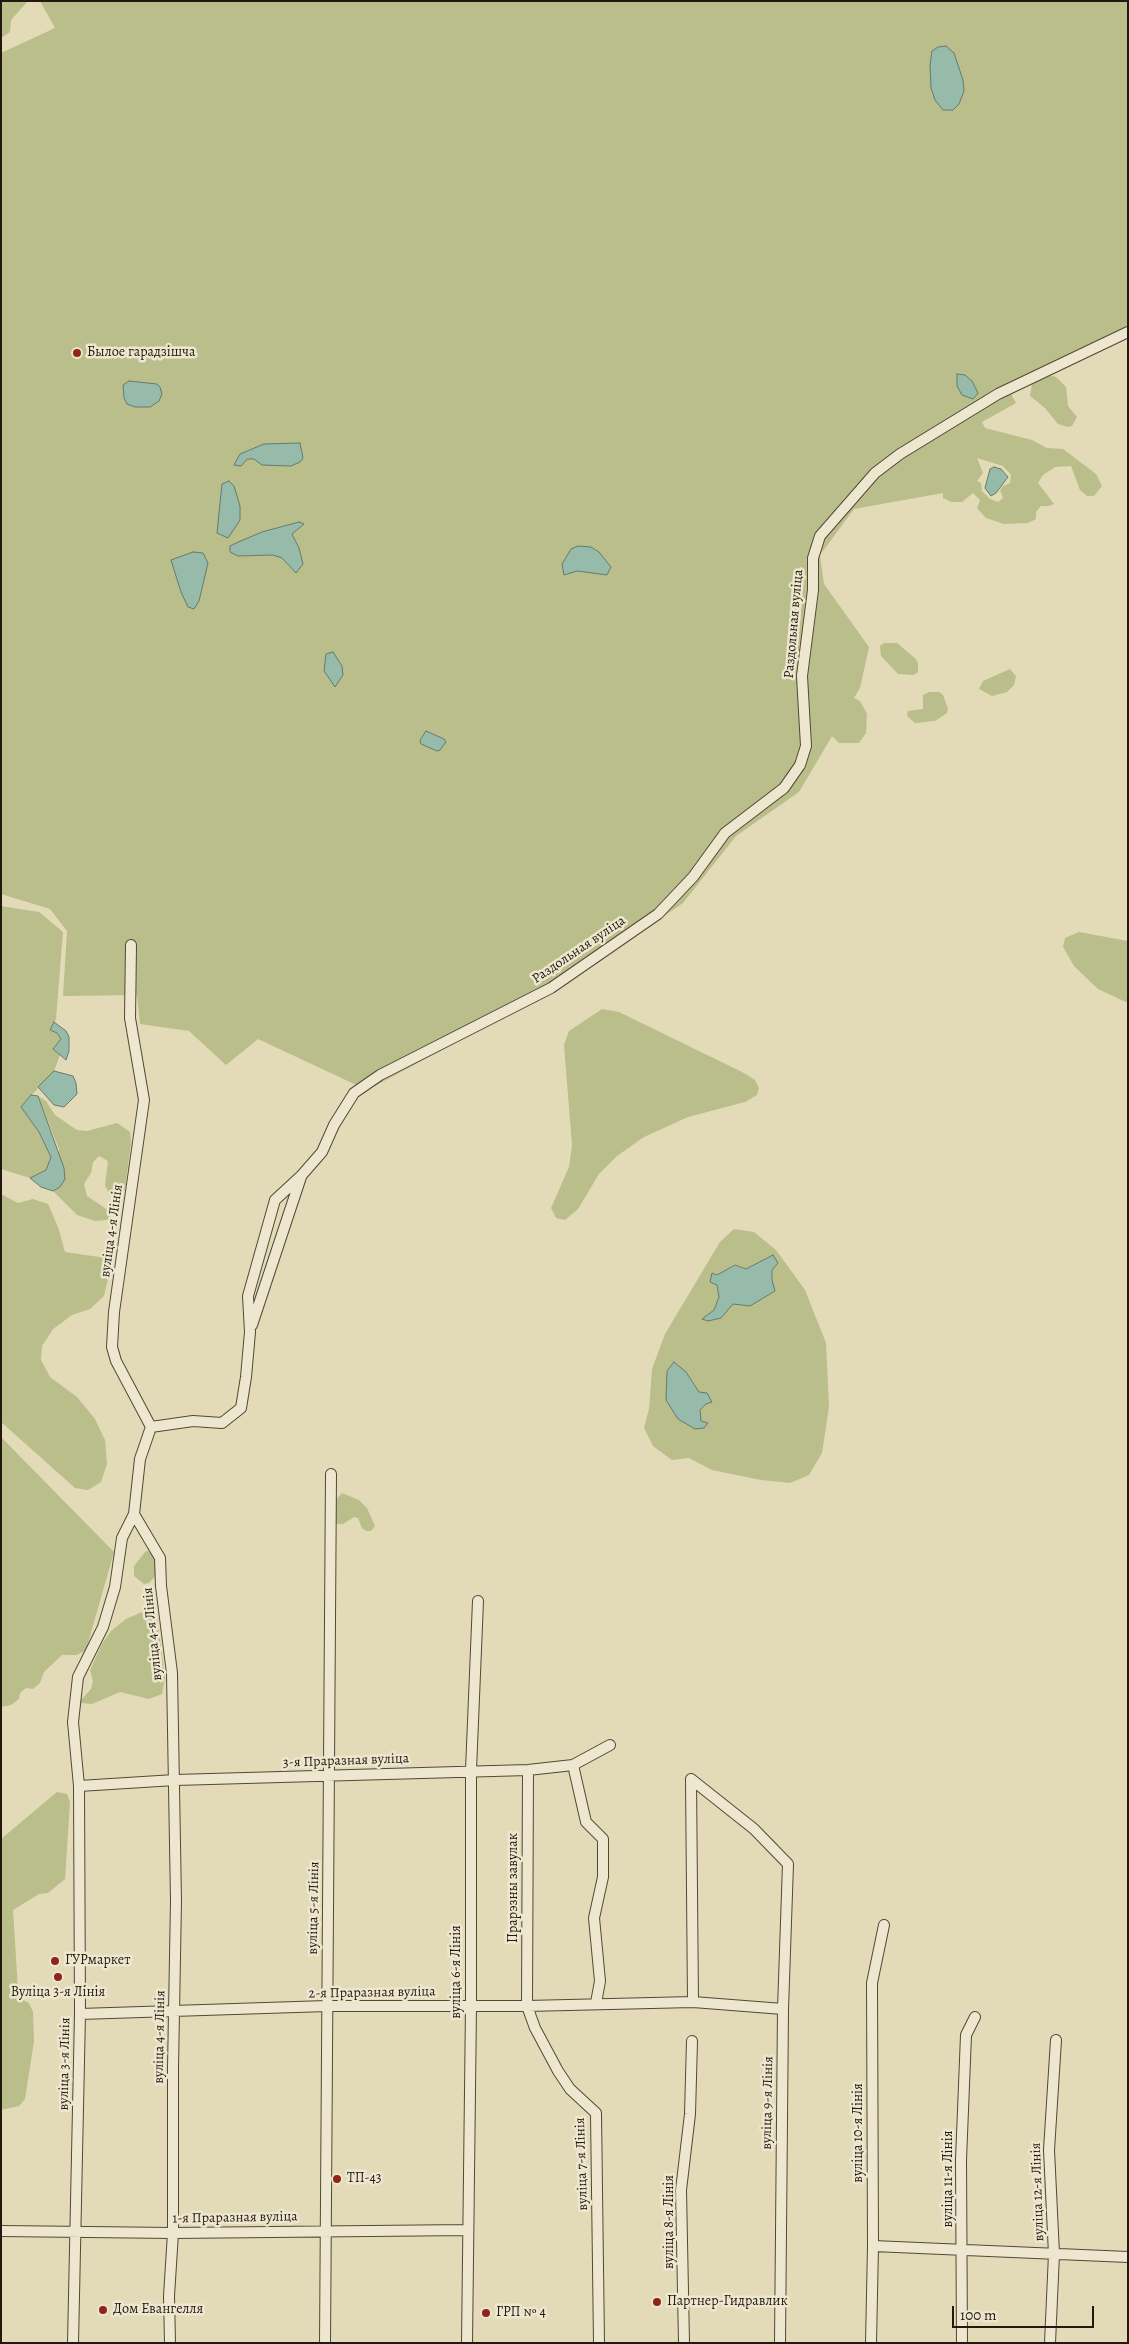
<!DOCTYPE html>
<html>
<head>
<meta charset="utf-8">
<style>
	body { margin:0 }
	#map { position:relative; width:1129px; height:2344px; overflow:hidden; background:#e3dab7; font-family:Alegreya,serif }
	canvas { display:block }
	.frame { position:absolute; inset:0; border:2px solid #22180e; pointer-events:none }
	.scale { position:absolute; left:952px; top:2306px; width:142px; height:22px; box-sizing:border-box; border:2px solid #22180e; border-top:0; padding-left:6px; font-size:15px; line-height:18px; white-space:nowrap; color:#22180e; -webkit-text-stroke:4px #ede7d0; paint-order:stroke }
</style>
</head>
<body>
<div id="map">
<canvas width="1129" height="2344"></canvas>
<div class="frame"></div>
<div class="scale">100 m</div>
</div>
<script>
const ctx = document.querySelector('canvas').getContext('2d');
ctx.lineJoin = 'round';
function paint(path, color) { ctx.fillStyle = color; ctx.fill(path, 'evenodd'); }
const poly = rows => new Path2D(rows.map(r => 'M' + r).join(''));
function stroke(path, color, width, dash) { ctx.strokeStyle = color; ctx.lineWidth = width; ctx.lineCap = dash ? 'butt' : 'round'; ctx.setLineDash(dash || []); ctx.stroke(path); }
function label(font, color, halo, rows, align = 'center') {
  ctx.font = font + ' Alegreya,serif'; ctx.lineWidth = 5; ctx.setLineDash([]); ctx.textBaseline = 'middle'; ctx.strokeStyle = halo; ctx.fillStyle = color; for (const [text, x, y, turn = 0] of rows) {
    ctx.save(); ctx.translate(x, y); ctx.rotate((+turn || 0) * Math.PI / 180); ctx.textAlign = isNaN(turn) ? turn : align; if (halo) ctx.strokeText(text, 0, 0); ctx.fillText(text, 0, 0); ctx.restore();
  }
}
paint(poly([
	[1,1,28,1,11,20,10,32,1,38],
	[40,1,1128,1,1128,337,1049,375,1056,377,1066,387,1068,406,1077,417,1072,426,1068,427,1058,424,1045,408,1030,396,1032,384,1011,394,1016,403,982,422,985,428,1032,440,1047,448,1063,449,1096,474,1102,486,1094,496,1087,496,1080,490,1071,466,1055,467,1043,475,1038,483,1054,504,1049,506,1041,506,1036,512,1036,519,1028,523,1004,524,986,518,977,508,980,500,973,493,962,502,951,502,943,498,943,493,854,509,820,555,824,584,869,647,860,688,854,698,860,701,867,714,866,733,859,743,839,743,832,736,799,792,736,836,683,903,568,983,367,1090,258,1039,226,1065,189,1031,140,1024,137,995,63,996,67,931,50,909,1,894,1,53,55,28],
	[977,458,1003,466,1011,475,1010,483,1003,486,1000,490,1003,498,998,502,990,499,982,491,981,483,977,481,983,473],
	[884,643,897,643,916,659,918,663,918,672,914,675,898,674,881,656,880,646],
	[1010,669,1016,676,1014,685,1007,692,992,696,979,689,983,681],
	[929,692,939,692,943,695,948,709,947,713,935,721,915,723,907,716,908,711,923,709,923,695],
	[1,906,39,912,63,932,56,1019,50,1030,57,1033,61,1039,53,1049,60,1055,54,1071,21,1107,39,1132,51,1157,46,1170,30,1178,1,1169],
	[1079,932,1128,941,1128,1003,1098,989,1074,966,1063,947,1065,938],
	[602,1009,619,1012,742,1072,755,1080,759,1088,757,1095,745,1102,688,1117,644,1137,617,1156,599,1174,578,1209,565,1220,556,1218,551,1208,569,1167,572,1145,564,1045,569,1031],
	[38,1096,46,1101,55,1115,77,1130,87,1131,117,1123,130,1132,131,1142,125,1189,121,1199,113,1199,105,1186,108,1161,99,1156,93,1162,91,1173,84,1184,87,1196,112,1213,107,1220,95,1221,77,1215,53,1191,60,1187,59,1149],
	[1,1194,18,1203,33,1199,48,1204,58,1227,65,1252,106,1258,110,1269,104,1296,90,1309,72,1315,53,1329,42,1346,41,1360,50,1377,77,1397,95,1419,105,1440,107,1464,101,1482,88,1490,75,1488,1,1422],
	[734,1229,754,1232,776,1250,805,1290,826,1343,829,1407,822,1453,809,1475,790,1483,761,1480,712,1470,689,1458,672,1460,653,1446,644,1428,649,1409,652,1369,665,1334,720,1242],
	[773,1255,772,1280,733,1304,723,1313,703,1319,714,1310,719,1297,717,1285,712,1273,717,1275,735,1265,746,1269],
	[686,1372,706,1404,700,1410,700,1421,708,1423,678,1419],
	[1,1437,114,1552,86,1650,77,1655,62,1655,44,1672,40,1683,33,1689,26,1688,20,1693,19,1699,11,1705,1,1707],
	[342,1493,359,1500,367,1508,375,1526,371,1531,366,1531,362,1528,358,1518,354,1517,343,1524,337,1524,334,1520,335,1501],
	[146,1551,151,1552,157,1559,158,1573,149,1583,144,1584,134,1576,134,1566],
	[142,1612,150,1612,157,1617,165,1677,162,1694,149,1699,120,1692,92,1704,81,1703,81,1700,91,1689,93,1681,90,1670,102,1644,111,1631,126,1619],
	[57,1792,67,1794,70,1802,65,1879,48,1893,39,1894,13,1910,18,1990,21,1999,29,2003,33,2012,34,2041,25,2099,19,2106,1,2110,1,1839]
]), '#b9be8a');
const water = poly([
	[946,46,954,53,963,80,964,91,959,104,953,110,943,110,935,100,931,88,930,65,932,51,938,47,946,46],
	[957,374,965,375,972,381,978,393,973,399,962,395,957,386,957,374],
	[129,381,157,384,160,387,162,394,159,401,150,407,135,407,127,404,124,398,123,385,129,381],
	[300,443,303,458,300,462,291,466,262,465,254,459,247,459,241,466,234,465,240,454,264,444,300,443],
	[994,467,1001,469,1008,477,996,493,991,496,985,488,990,469,994,467],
	[229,481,234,486,240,506,240,520,228,538,217,533,222,484,229,481],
	[299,522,304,524,292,534,299,548,303,564,296,573,282,558,273,555,238,556,230,552,230,546,236,543,262,532,299,522],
	[578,546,591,547,599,552,611,567,607,575,577,571,564,575,562,564,571,549,578,546],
	[193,552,203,553,208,563,199,601,194,609,188,607,181,592,171,560,193,552],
	[333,652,342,666,343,675,335,687,324,671,326,654,333,652],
	[426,731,444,739,446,742,440,750,437,751,421,744,420,740,426,731],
	[54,1022,66,1031,69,1037,69,1051,66,1060,53,1049,61,1039,57,1033,50,1030,54,1022],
	[54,1071,73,1076,76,1083,77,1094,64,1107,54,1105,38,1087,54,1071],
	[31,1095,38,1096,64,1168,65,1179,60,1187,53,1191,41,1187,30,1178,46,1170,51,1157,39,1132,21,1107,31,1095],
	[773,1255,778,1263,772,1270,772,1280,775,1291,750,1306,733,1304,721,1318,708,1321,702,1319,714,1310,719,1297,717,1285,710,1282,712,1273,717,1275,735,1265,746,1269,773,1255],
	[674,1362,686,1372,699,1392,707,1393,712,1402,706,1404,700,1410,701,1421,708,1423,704,1428,695,1429,678,1419,666,1400,667,1371,674,1362]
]);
paint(water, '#96bbaa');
stroke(water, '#687a6c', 1);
const minor = poly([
	[131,945,130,1018,144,1100,114,1312,112,1347,116,1361,151,1427,140,1459,134,1514,160,1558,161,1586,172,1673,176,1901,173,2068,173,2233,169,2296,170,2343],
	[252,1325,301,1177],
	[151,1427,193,1421,222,1423,241,1408,246,1377,250,1332,248,1296,275,1200,301,1176,322,1152,334,1125,354,1093,380,1075,551,988,658,914,693,877,725,833,784,788,800,765,806,746,802,676,813,590,813,558,820,536,875,473,900,454,998,394,1128,332],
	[573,1765,586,1822,603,1839,603,1877,594,1918,600,1981,596,2003],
	[528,1770,527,2006,535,2028,558,2071,570,2089,596,2113,599,2343],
	[691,1779,754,1829,788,1864,783,2009,780,2343],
	[691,1779,693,2002],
	[79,1786,175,1780,528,1770,573,1765,610,1745],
	[80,2014,327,2006,527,2006,693,2002,783,2009],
	[1,2231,173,2233,468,2230],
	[873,2246,1128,2257],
	[73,2343,80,2014,79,1786,73,1722,78,1677,103,1627,115,1587,122,1538,134,1514],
	[325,2343,331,1474],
	[467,2343,471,2006,471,1770,478,1601],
	[684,2343,681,2190,690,2114,692,2041],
	[871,2343,873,2246,872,1983,884,1925],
	[962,2343,961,2160,966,2035,975,2017],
	[1050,2343,1054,2254,1049,2150,1056,2040]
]);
stroke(minor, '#524838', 12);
stroke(minor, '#ede7d0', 10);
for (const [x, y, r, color] of [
	[77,353,5,"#8f2418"],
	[55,1961,5,"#8f2418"],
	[58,1977,5,"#8f2418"],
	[337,2179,5,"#8f2418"],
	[657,2302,5,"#8f2418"],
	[103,2310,5,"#8f2418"],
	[486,2313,5,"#8f2418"]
]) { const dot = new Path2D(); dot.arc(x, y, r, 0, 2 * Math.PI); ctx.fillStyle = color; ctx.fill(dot); stroke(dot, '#ede7d0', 2); }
label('14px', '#22180e', '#ede7d0', [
	["Былое гарадзішча",87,353],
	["ГУРмаркет",65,1961],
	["Вуліца 3-я Лінія",58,1993,"center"],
	["ТП-43",347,2179],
	["Партнер-Гидравлик",667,2302],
	["Дом Евангелля",113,2310],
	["ГРП № 4",496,2313]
], 'left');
label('14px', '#22180e', '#ede7d0', [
	["Раздольная вуліца",794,624,-85],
	["Раздольная вуліца",579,950,-34],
	["вуліца 4-я Лінія",112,1231,-82],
	["вуліца 4-я Лінія",153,1634,-96],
	["3-я Праразная вуліца",346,1761,-2],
	["Прарэзны завулак",514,1888,-90],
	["вуліца 5-я Лінія",314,1908,-89],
	["вуліца 6-я Лінія",457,1972,-90],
	["2-я Праразная вуліца",372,1993,-1],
	["вуліца 4-я Лінія",160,2037,-89],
	["вуліца 3-я Лінія",65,2064,-89],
	["вуліца 9-я Лінія",768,2103,-89],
	["вуліца 10-я Лінія",859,2133,-90],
	["вуліца 7-я Лінія",582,2164,-92],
	["вуліца 11-я Лінія",949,2179,-90],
	["вуліца 12-я Лінія",1038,2192,-92],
	["1-я Праразная вуліца",235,2218,-1],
	["вуліца 8-я Лінія",670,2222,-90]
]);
</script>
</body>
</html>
